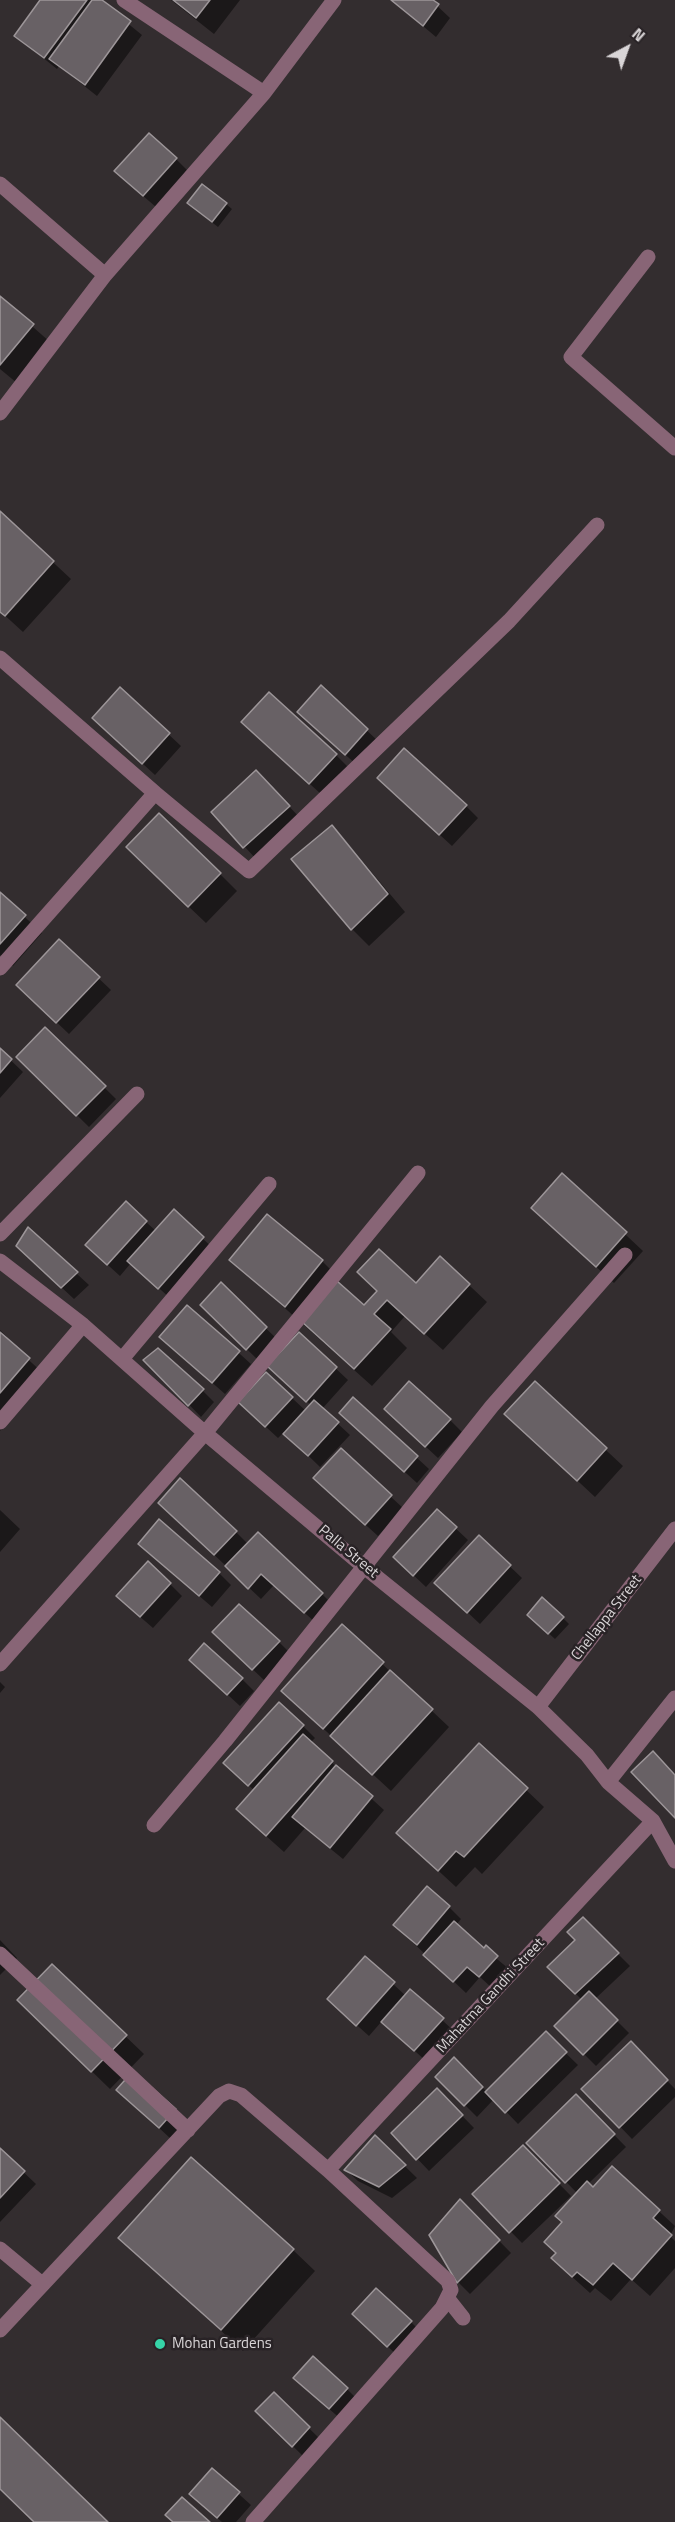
<!DOCTYPE html>
<html>
<head>
<meta charset="utf-8">
<style>
	body { margin:0 }
	#map { position:relative; width:675px; height:2522px; overflow:hidden; background:#332d2f; font-family:"Titillium Web",sans-serif }
	canvas { display:block }
	.north { position:absolute; left:597px; top:18px; width:60px; height:60px; -webkit-text-stroke:4px #292326; paint-order:stroke; rotate:41deg; font-size:16px; font-weight:700; line-height:24px; text-align:center; color:#d9d5d7 }
	.north::after { content:''; display:block; margin:auto; width:21px; height:27px; background:#d9d5d7; clip-path:polygon(50% 0,100% 100%,50% 72%,0 100%) }
</style>
</head>
<body>
<div id="map">
<canvas width="675" height="2522"></canvas>
<div class="north">N</div>
</div>
<script>
const ctx = document.querySelector('canvas').getContext('2d');
ctx.lineJoin = 'round';
function paint(path, color) { ctx.fillStyle = color; ctx.fill(path, 'evenodd'); }
const poly = rows => new Path2D(rows.map(r => 'M' + r).join(''));
function stroke(path, color, width, dash) { ctx.strokeStyle = color; ctx.lineWidth = width; ctx.lineCap = dash ? 'butt' : 'round'; ctx.setLineDash(dash || []); ctx.stroke(path); }
function label(font, color, halo, rows, align = 'center') {
  ctx.font = font + ' "Titillium Web",sans-serif'; ctx.lineWidth = 5; ctx.setLineDash([]); ctx.textBaseline = 'middle'; ctx.strokeStyle = halo; ctx.fillStyle = color; for (const [text, x, y, turn = 0] of rows) {
    ctx.save(); ctx.translate(x, y); ctx.rotate((+turn || 0) * Math.PI / 180); ctx.textAlign = isNaN(turn) ? turn : align; if (halo) ctx.strokeText(text, 0, 0); ctx.fillText(text, 0, 0); ctx.restore();
  }
}
paint(poly([
	[42,0,99,0,142,35,97,96,59,66,57,69,16,36],
	[171,0,240,0,214,34],
	[392,0,431,0,450,18,436,37],
	[176,159,188,171,156,207,128,183],
	[226,204,232,209,218,227,195,209],
	[0,298,50,342,17,383,0,369],
	[0,513,71,579,23,632,0,611],
	[321,687,379,742,358,766,311,724],
	[120,689,181,746,155,775,106,730],
	[255,734,336,755,348,767,322,795],
	[268,784,301,819,256,859,213,812],
	[391,790,466,806,478,818,452,846],
	[332,827,349,845,405,912,369,946,352,929],
	[145,865,220,874,237,891,206,923],
	[0,894,42,933,13,966,0,955],
	[59,941,111,990,69,1034,30,997],
	[45,1029,116,1099,89,1127,18,1057],
	[0,1050,23,1072,0,1098],
	[562,1175,643,1251,614,1283,550,1225],
	[174,1212,215,1250,171,1299,131,1263,120,1276,99,1257,146,1222,156,1231],
	[267,1216,322,1261,339,1278,336,1282,364,1308,379,1291,416,1285,440,1258,487,1302,443,1350,405,1316,391,1332,407,1348,372,1386,231,1260],
	[28,1229,89,1285,74,1299,30,1258],
	[221,1285,278,1340,259,1361,202,1305],
	[188,1307,251,1364,225,1394,174,1349],
	[0,1330,7,1337,5,1338,46,1376,0,1431],
	[299,1334,348,1380,322,1409,350,1435,320,1467,284,1432,278,1438,252,1414,292,1398,306,1411,311,1405,281,1378],
	[146,1360,202,1390,214,1402,201,1417],
	[535,1384,623,1466,595,1497,506,1414],
	[353,1399,429,1469,417,1483,353,1425],
	[450,1420,462,1432,438,1458,398,1421],
	[341,1451,403,1508,378,1536,327,1490],
	[0,1510,20,1529,0,1552],
	[437,1511,468,1540,426,1587,407,1569],
	[172,1515,236,1532,248,1544,322,1594,334,1606,317,1624,274,1585,261,1599],
	[479,1537,522,1578,480,1624,449,1595],
	[152,1555,219,1573,231,1585,212,1607],
	[170,1584,182,1596,153,1628,130,1608],
	[563,1618,569,1624,555,1639,534,1620],
	[342,1626,449,1727,391,1791,301,1708],
	[279,1642,291,1654,265,1681,226,1644],
	[203,1672,242,1679,254,1691,240,1706],
	[0,1682,5,1687,0,1693],
	[303,1726,315,1738,310,1743,384,1810,343,1859,305,1828,284,1852,255,1826,254,1790,237,1775],
	[480,1746,544,1807,482,1874,475,1867,456,1887,416,1850],
	[449,1907,461,1919,456,1925,509,1969,492,1988,480,1977,466,1993,407,1937],
	[583,1919,630,1966,595,1999,629,2033,596,2066,556,2026,582,2000,549,1967,577,1940],
	[0,1940,17,1958,0,1975],
	[52,1966,144,2054,110,2089,36,2017],
	[393,1984,406,1996,442,2020,455,2032,427,2062,382,2021,369,2036,341,2011],
	[546,2034,578,2065,518,2124,494,2099,477,2117,437,2077,454,2059,487,2092],
	[631,2043,675,2089,675,2097,632,2139,584,2089],
	[118,2090,187,2122,171,2139],
	[437,2090,474,2128,429,2171,393,2133],
	[576,2096,626,2147,588,2184,593,2189,612,2168,675,2226,670,2236,675,2241,675,2268,650,2296,631,2279,611,2301,595,2288,590,2293,570,2275,558,2253,564,2223,577,2193,528,2143],
	[375,2137,417,2178,392,2198,358,2181,346,2170],
	[523,2147,571,2196,522,2243,474,2194],
	[0,2150,36,2184,0,2222],
	[460,2201,511,2253,470,2294,458,2282,431,2235],
	[120,2238,293,2250,315,2271,243,2351],
	[411,2322,423,2334,400,2358,366,2326],
	[347,2389,359,2401,342,2420,307,2390],
	[274,2394,321,2440,305,2458,257,2411],
	[212,2470,251,2505,236,2522,222,2522,203,2506]
]), '#0007');
const building = poly([
	[40,0,87,0,44,58,14,36,40,0],
	[92,0,102,0,131,21,85,85,49,59,92,0],
	[173,0,210,0,196,18,173,0],
	[391,0,433,0,439,4,423,26,391,0],
	[149,133,177,158,143,196,114,171,149,133],
	[202,184,227,203,212,222,187,203,202,184],
	[0,296,34,324,0,365,0,296],
	[0,511,54,561,5,616,0,612,0,511],
	[321,685,368,729,345,755,297,712,321,685],
	[120,687,170,733,142,764,92,718,120,687],
	[269,692,337,754,309,784,241,722,269,692],
	[404,748,467,805,439,835,377,778,404,748],
	[256,770,290,806,243,848,211,812,256,770],
	[159,813,221,873,188,907,126,847,159,813],
	[332,825,388,894,351,930,291,859,332,825],
	[0,892,26,915,0,944,0,892],
	[59,939,100,977,56,1023,16,985,59,939],
	[45,1027,106,1086,76,1116,16,1057,45,1027],
	[0,1048,12,1059,0,1073,0,1048],
	[562,1173,627,1232,596,1267,531,1208,562,1173],
	[126,1201,147,1221,107,1265,85,1245,126,1201],
	[174,1209,204,1237,158,1289,127,1261,174,1209],
	[267,1214,323,1260,285,1307,229,1260,267,1214],
	[28,1227,78,1272,61,1288,16,1246,28,1227],
	[379,1249,416,1283,440,1256,470,1284,424,1334,387,1300,374,1314,391,1329,354,1369,301,1321,337,1281,364,1305,377,1291,357,1272,379,1249],
	[221,1282,267,1327,246,1350,200,1305,221,1282],
	[187,1305,240,1351,212,1383,159,1337,187,1305],
	[0,1332,30,1358,0,1393,0,1332],
	[299,1332,337,1367,306,1402,267,1366,299,1332],
	[158,1348,204,1389,188,1406,143,1360,158,1348],
	[266,1372,293,1397,265,1427,238,1402,266,1372],
	[409,1381,451,1419,425,1447,384,1409,409,1381],
	[535,1381,607,1448,577,1481,504,1414,535,1381],
	[353,1397,418,1456,404,1472,339,1413,353,1397],
	[314,1400,339,1422,308,1456,283,1434,314,1400],
	[341,1448,392,1495,365,1525,313,1478,341,1448],
	[180,1478,237,1531,214,1555,158,1503,180,1478],
	[437,1509,457,1527,413,1576,393,1557,437,1509],
	[159,1519,220,1572,199,1596,138,1544,159,1519],
	[258,1532,323,1593,304,1613,261,1574,248,1589,225,1566,258,1532],
	[479,1535,511,1565,467,1613,434,1583,479,1535],
	[148,1561,171,1583,140,1617,116,1596,148,1561],
	[542,1597,564,1617,548,1634,527,1615,542,1597],
	[239,1604,280,1641,252,1670,212,1632,239,1604],
	[342,1624,384,1662,323,1729,281,1691,342,1624],
	[204,1643,243,1678,227,1695,189,1660,204,1643],
	[390,1670,433,1709,372,1775,330,1736,390,1670],
	[279,1702,304,1725,248,1786,223,1763,279,1702],
	[303,1734,333,1761,266,1836,236,1809,303,1734],
	[479,1743,528,1788,464,1857,456,1851,438,1871,396,1833,479,1743],
	[653,1751,675,1775,675,1818,631,1772,653,1751],
	[336,1765,373,1796,330,1848,292,1817,336,1765],
	[427,1886,450,1906,417,1945,393,1925,427,1886],
	[583,1917,619,1953,575,1994,547,1967,575,1940,567,1932,583,1917],
	[454,1921,484,1948,486,1945,498,1956,479,1977,467,1967,453,1982,423,1955,454,1921],
	[365,1956,395,1982,356,2026,327,1999,365,1956],
	[52,1964,127,2035,91,2072,17,2000,52,1964],
	[410,1989,444,2018,414,2051,381,2022,410,1989],
	[589,1991,618,2020,583,2055,554,2026,589,1991],
	[546,2031,567,2052,505,2113,485,2092,546,2031],
	[631,2041,668,2080,619,2128,581,2089,631,2041],
	[454,2057,483,2087,464,2106,435,2077,454,2057],
	[133,2071,176,2109,159,2128,116,2090,133,2071],
	[437,2088,463,2115,416,2160,391,2133,437,2088],
	[576,2094,615,2134,565,2183,526,2143,576,2094],
	[375,2135,406,2165,379,2187,344,2170,375,2135],
	[523,2145,560,2183,509,2233,472,2194,523,2145],
	[0,2148,25,2171,0,2198,0,2148],
	[191,2157,294,2249,221,2330,118,2238,191,2157],
	[612,2166,660,2210,653,2218,672,2235,632,2280,613,2263,593,2285,577,2272,572,2277,551,2258,556,2253,544,2242,562,2222,555,2216,587,2181,593,2187,612,2166],
	[460,2199,500,2240,457,2283,429,2235,460,2199],
	[376,2288,412,2321,387,2347,352,2314,376,2288],
	[313,2356,348,2388,329,2409,293,2378,313,2356],
	[274,2392,310,2427,292,2447,255,2411,274,2392],
	[0,2417,108,2522,34,2522,0,2489,0,2417],
	[212,2468,240,2492,217,2518,189,2494,212,2468],
	[182,2497,210,2522,173,2522,165,2515,182,2497]
]);
paint(building, '#686165');
stroke(building, '#9d9699', 1.5);
stroke(poly([
	[124,0,264,93],
	[0,184,105,275],
	[648,257,571,357,675,448],
	[0,413,105,275,264,93,334,0],
	[0,658,155,793,0,968],
	[155,793,249,871,509,621,597,525],
	[0,1234,137,1094],
	[0,1261,83,1325,205,1433,363,1566,538,1707,587,1755,608,1782,653,1821,675,1861],
	[122,1359,269,1184],
	[0,1422,83,1325],
	[0,1664,205,1433,418,1173],
	[538,1707,675,1529],
	[608,1782,675,1698],
	[154,1825,225,1741,492,1406,625,1255],
	[0,1954,188,2130],
	[328,2170,653,1821],
	[0,2249,42,2284],
	[448,2299,463,2318],
	[0,2330,219,2096,229,2091,241,2095,328,2170,448,2281,451,2290,442,2308,253,2522]
]), '#886576', 15);
for (const [x, y, r, color] of [
	[160,2344,6,"#36d4a7"]
]) { const dot = new Path2D(); dot.arc(x, y, r, 0, 2 * Math.PI); ctx.fillStyle = color; ctx.fill(dot); stroke(dot, '#292326', 2); }
label('15px', '#d9d5d7', '#292326', [
	["Palla Street",348,1552,40],
	["Chellappa Street",607,1618,-52],
	["Mahatma Gandhi Street",491,1996,-47]
]);
label('15px', '#d9d5d7', '#292326', [
	["Mohan Gardens",172,2344]
], 'left');
</script>
</body>
</html>
